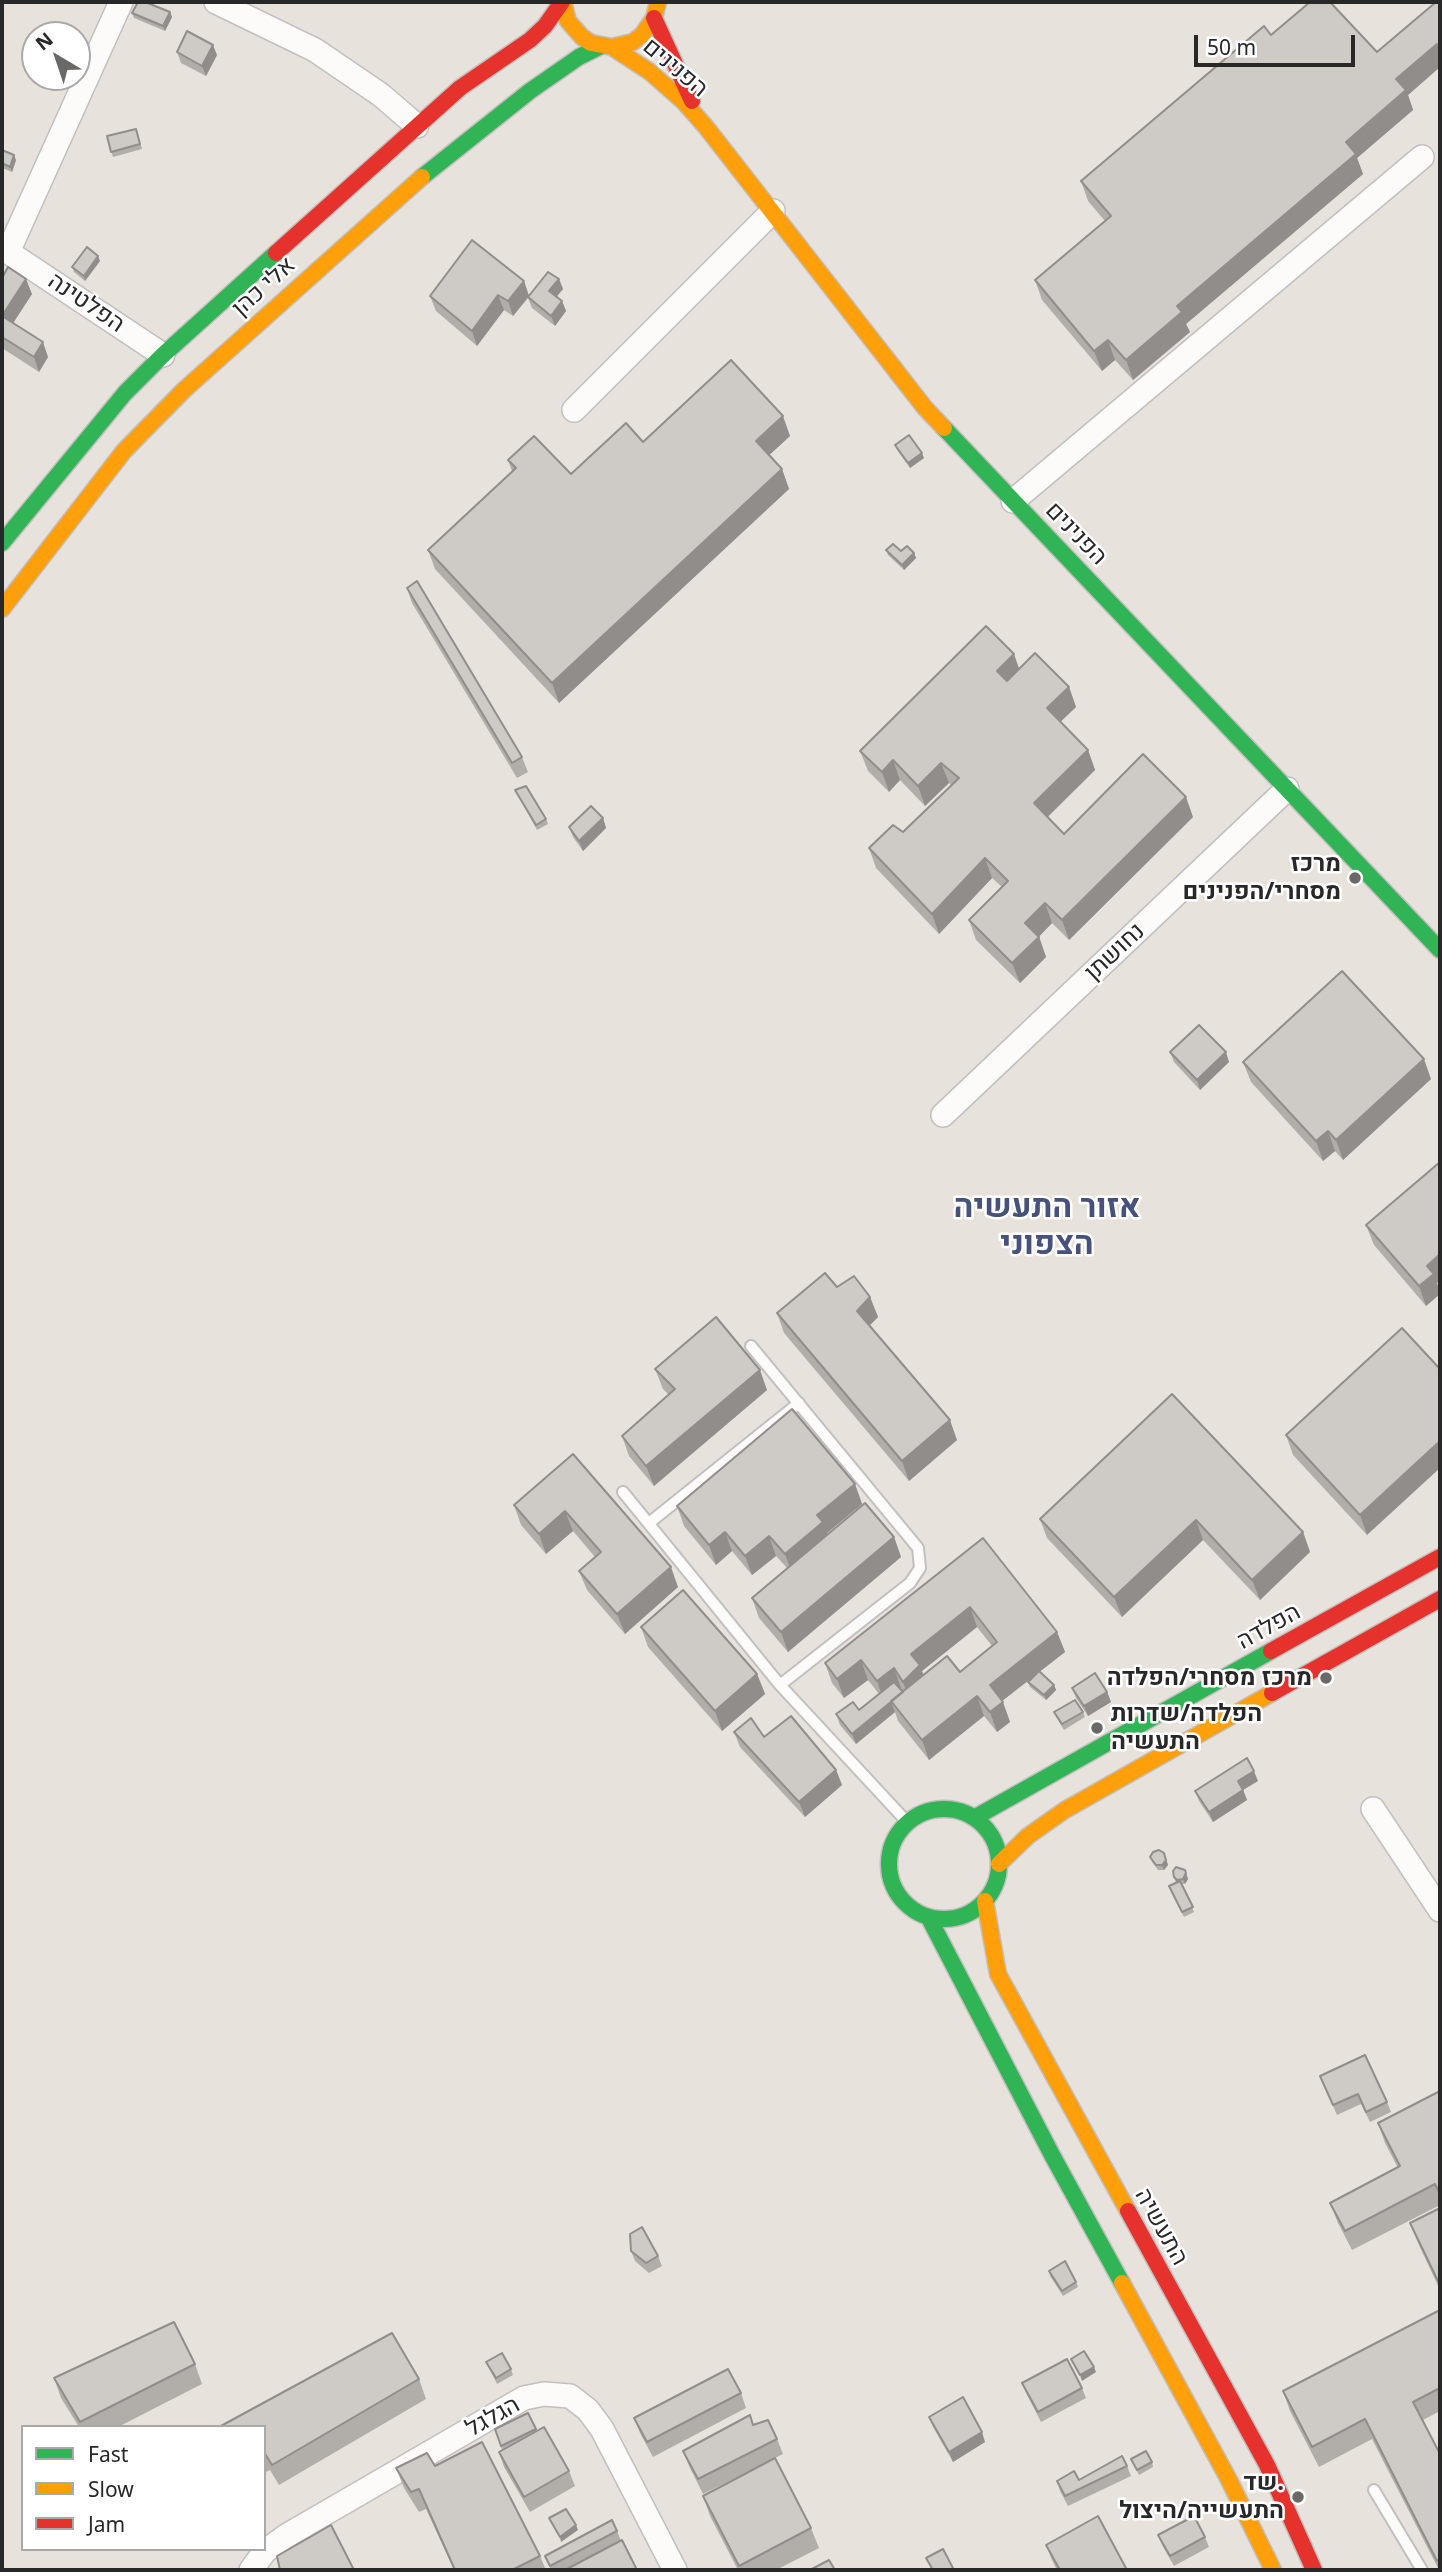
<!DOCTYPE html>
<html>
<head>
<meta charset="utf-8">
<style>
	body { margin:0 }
	#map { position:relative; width:1442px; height:2572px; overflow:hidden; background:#e8e2dc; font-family:"Noto Sans",sans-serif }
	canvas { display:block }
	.frame { position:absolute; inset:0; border:4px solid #282828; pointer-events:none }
	.legend { position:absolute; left:21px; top:2425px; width:245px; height:126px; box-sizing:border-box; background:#fff; border:2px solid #a9a9a9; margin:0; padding:9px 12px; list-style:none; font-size:21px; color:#282828 }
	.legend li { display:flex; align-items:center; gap:14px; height:35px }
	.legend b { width:35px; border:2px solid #a9a9a9 }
	.north { position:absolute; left:21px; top:21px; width:70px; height:70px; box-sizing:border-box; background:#fff; border:2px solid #a9a9a9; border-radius:50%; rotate:321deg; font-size:19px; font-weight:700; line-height:28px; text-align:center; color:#282828 }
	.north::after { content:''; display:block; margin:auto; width:24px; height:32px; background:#6b6967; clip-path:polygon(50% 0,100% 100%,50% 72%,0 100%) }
	.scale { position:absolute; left:1194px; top:35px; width:161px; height:32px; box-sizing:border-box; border:4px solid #282828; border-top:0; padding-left:9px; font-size:21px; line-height:24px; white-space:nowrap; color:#282828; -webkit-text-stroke:5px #fff; paint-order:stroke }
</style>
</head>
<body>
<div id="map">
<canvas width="1442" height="2572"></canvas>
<div class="frame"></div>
<ul class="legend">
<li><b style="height:9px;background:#30b455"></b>Fast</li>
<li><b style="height:9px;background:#ff9f0a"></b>Slow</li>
<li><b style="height:9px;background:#e5322d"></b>Jam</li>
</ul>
<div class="north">N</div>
<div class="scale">50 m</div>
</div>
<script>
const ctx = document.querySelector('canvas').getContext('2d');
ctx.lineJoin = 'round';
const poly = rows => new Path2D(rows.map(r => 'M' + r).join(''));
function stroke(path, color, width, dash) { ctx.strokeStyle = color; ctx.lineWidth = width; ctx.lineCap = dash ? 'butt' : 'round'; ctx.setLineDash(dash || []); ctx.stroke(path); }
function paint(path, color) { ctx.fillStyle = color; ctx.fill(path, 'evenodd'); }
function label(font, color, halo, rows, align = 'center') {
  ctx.font = font + ' "Noto Sans",Heebo,sans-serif'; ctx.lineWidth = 5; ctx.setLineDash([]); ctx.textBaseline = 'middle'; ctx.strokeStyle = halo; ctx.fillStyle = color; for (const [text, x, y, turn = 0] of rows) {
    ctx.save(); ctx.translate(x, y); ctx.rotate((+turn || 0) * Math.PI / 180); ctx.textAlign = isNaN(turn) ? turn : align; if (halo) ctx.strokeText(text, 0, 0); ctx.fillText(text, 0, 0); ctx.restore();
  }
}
const lane = poly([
	[751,1346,918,1548,920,1568,910,1583,780,1685],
	[623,1492,780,1685,908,1823],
	[649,1523,799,1403],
	[1374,2490,1422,2570]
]);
const street = poly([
	[121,2,8,252,163,355],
	[216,2,315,50,381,95,417,126],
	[574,410,773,211],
	[1013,501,1422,157],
	[943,1115,1287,789],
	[1373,1809,1440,1910],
	[251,2570,265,2551,286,2536,524,2398,544,2394,570,2396,588,2410,602,2429,675,2570]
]);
const fast = poly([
	[422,177,530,91,579,57,601,46],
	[944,428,1440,950],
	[2,543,125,393,163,355,276,253],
	'889 1864a55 55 0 1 1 110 0a55 55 0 1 1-110 0Z',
	[974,1818,1271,1651],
	[929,1918,1052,2155,1122,2283]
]);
const slow = poly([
	[563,2,568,21,582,37,591,43,612,47,633,42,642,35,654,18,658,2],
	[612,47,650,72,684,102,706,127,925,408,944,428],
	[2,609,124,451,184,390,422,177],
	[999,1864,1028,1836,1065,1810,1272,1693],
	[985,1901,998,1974,1128,2211],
	[1122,2283,1229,2480,1273,2570]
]);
const jam = poly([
	[654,18,692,101],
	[276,253,460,88,530,40,545,26,562,2],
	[1271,1651,1440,1557],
	[1272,1693,1440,1599],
	[1128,2211,1267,2465,1314,2570]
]);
stroke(lane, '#c1bfbf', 14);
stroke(street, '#c1bfbf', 26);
stroke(fast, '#c1bfbf', 19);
stroke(slow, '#c1bfbf', 19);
stroke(jam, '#c1bfbf', 19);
stroke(lane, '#fcfbfa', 10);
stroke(street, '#fcfbfa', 23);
stroke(fast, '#30b455', 16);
stroke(slow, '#ff9f0a', 16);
stroke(jam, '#e5322d', 16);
paint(poly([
	[1440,2,1440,67,1408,95,1413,110,1357,158,1363,174,1186,324,1190,332,1133,380,1115,360,1102,371,1042,300,1035,280,1105,221,1088,201,1081,181,1271,35,1377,52],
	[170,12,172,17,165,31,134,18,132,13],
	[177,52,217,55,206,76,181,63],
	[136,129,142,149,113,157,107,136],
	[2,150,16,160,12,172,2,168],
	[100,261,85,281,74,272,72,267],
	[2,271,32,294,13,323,48,357,39,372,2,348],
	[559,279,563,289,557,296,562,301,566,311,555,326,532,308,528,298,513,316,504,310,477,346,436,311,430,296,524,281,529,296],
	[790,436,769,455,782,469,789,489,559,703,435,569,428,550,512,471,508,460,571,474,643,442],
	[895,445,924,458,910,468,897,450],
	[886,550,914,553,916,558,904,570,888,555],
	[407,588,522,757,528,772,517,778,412,603],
	[1019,669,1069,687,1076,707,1060,722,1088,750,1095,770,1048,817,1064,834,1193,817,1069,940,1052,923,1039,936,1046,957,1020,983,976,940,969,920,1002,887,992,878,939,934,876,868,869,848,903,832,951,785,949,783,925,806,900,780,889,792,868,771,860,751],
	[515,790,546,819,548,824,537,830],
	[603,818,606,828,583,851,573,837,569,827],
	[1170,1052,1229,1062,1200,1090,1174,1062],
	[1243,1062,1431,1079,1343,1160,1335,1151,1323,1161,1251,1082],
	[1366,1225,1437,1283,1440,1294,1426,1306,1374,1245],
	[837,1287,870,1297,878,1317,869,1326,957,1440,909,1481,784,1333,777,1313],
	[1402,1328,1367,1535,1293,1455,1286,1435],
	[655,1369,767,1390,654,1486,629,1456,622,1436,669,1395,663,1389],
	[1172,1394,1303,1532,1310,1552,1260,1600,1203,1540,1122,1617,1047,1538,1040,1519],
	[573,1454,678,1587,625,1634,587,1590,579,1571,595,1557,573,1531,546,1554,521,1525,514,1505],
	[855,1484,862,1504,827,1533,828,1534,894,1537,901,1557,788,1652,759,1618,752,1598,787,1568,776,1556,752,1575,732,1551,716,1565,684,1526,677,1506],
	[983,1538,1057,1632,1065,1652,1039,1672,1054,1685,1056,1690,1046,1700,1030,1687,1028,1682,1035,1675,1002,1701,1010,1722,997,1732,984,1716,929,1760,898,1721,895,1712,856,1744,840,1725,836,1714,859,1710,879,1694,868,1680,844,1698,832,1683,825,1663],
	[977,1627,992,1646,960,1672,923,1675,922,1671],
	[641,1627,757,1674,765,1694,722,1731,648,1647],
	[1072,1688,1107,1692,1111,1702,1088,1716,1076,1698],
	[1054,1712,1083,1712,1085,1717,1064,1730,1056,1717],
	[734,1732,764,1737,836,1770,842,1785,805,1817,740,1747],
	[1258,1781,1243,1790,1247,1800,1213,1822,1199,1801,1195,1791],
	[1164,1853,1168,1865,1164,1870,1158,1870,1152,1862,1150,1857],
	[1185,1870,1188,1879,1185,1884,1181,1884,1194,1912,1184,1917,1169,1886,1176,1883,1174,1877],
	[1320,2076,1387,2102,1391,2112,1370,2122,1361,2104,1337,2115],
	[1440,2091,1440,2205,1352,2250,1338,2223,1330,2203,1398,2168,1385,2143,1378,2123],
	[1440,2208,1440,2290,1418,2243,1410,2223],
	[631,2251,658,2256,662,2266,649,2273,635,2261],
	[1049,2271,1076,2282,1078,2287,1063,2296,1050,2276],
	[1440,2310,1440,2411,1423,2420,1440,2454,1440,2570,1439,2570,1372,2439,1319,2467,1290,2411,1283,2391],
	[486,2362,511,2369,513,2375,497,2384],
	[195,2364,202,2384,118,2427,79,2427,61,2398,54,2378],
	[419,2379,426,2399,279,2485,270,2470,264,2473,264,2427],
	[1022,2383,1082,2388,1086,2398,1041,2422,1026,2393],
	[741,2393,746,2408,653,2457,640,2433,634,2418],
	[528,2413,537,2430,569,2471,575,2486,530,2512,504,2467,499,2452,502,2450,495,2429],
	[929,2417,985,2442,953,2462,933,2427],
	[754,2425,777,2439,783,2454,703,2494,689,2466,683,2451],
	[1131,2459,1152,2462,1153,2467,1139,2475],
	[435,2466,540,2556,546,2570,454,2570,426,2509,419,2512,404,2488,396,2468],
	[1127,2466,1131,2476,1068,2506,1060,2491,1057,2481,1079,2480],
	[703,2496,811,2528,819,2548,776,2570,738,2570,710,2516],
	[617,2531,621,2541,564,2570,551,2570,545,2556],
	[1158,2535,1205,2537,1209,2547,1174,2566,1162,2545],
	[1046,2545,1127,2570,1057,2570,1052,2560]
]), '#b1aeaa');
paint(poly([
	[170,12,172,17,165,31,163,26],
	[1437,44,1440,53,1440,67,1408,95,1413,110,1357,158,1363,174,1186,324,1190,332,1133,380,1126,360,1177,306,1346,142,1396,79],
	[213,45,217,55,206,76,202,66],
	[14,155,16,160,12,172,10,167],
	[98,256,100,261,85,281,84,276],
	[26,279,32,294,8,331,2,316],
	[559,279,563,289,553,301,549,291],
	[524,281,529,296,513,316,508,301],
	[498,295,504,310,477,346,472,331],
	[562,301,566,311,555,326,551,316],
	[1108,340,1115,360,1102,371,1094,351],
	[43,342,48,357,39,372,34,357],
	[783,416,790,436,763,461,756,441],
	[922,453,924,458,910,468,908,463],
	[782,469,789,489,559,703,552,683],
	[914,553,916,558,904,570,902,565],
	[1014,654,1021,674,1004,691,997,671],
	[1069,687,1076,707,1054,728,1047,708],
	[1088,750,1095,770,1041,823,1034,803],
	[893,760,900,780,889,792,882,772],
	[941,763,949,783,925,806,918,786],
	[1186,797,1193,817,1069,940,1062,920],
	[603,818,606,828,583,851,579,841],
	[985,858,992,878,939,934,932,914],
	[1045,903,1052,923,1033,943,1025,923],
	[1039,937,1046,957,1020,983,1012,963],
	[1226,1052,1229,1062,1200,1090,1197,1080],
	[1424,1059,1431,1079,1343,1160,1336,1140],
	[1328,1131,1335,1151,1323,1161,1316,1141],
	[1440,1254,1440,1280,1437,1283,1440,1294,1426,1306,1419,1286,1427,1266],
	[870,1297,878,1317,864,1331,857,1311],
	[760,1370,767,1390,654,1486,646,1466],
	[950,1420,957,1440,909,1481,902,1461],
	[1440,1441,1440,1468,1367,1535,1360,1515],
	[855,1484,862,1504,827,1533,831,1542,792,1574,785,1554,817,1515],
	[565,1511,573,1531,546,1554,539,1534],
	[1196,1520,1203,1540,1122,1617,1114,1597],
	[725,1532,732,1551,716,1565,709,1545],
	[1303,1532,1310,1552,1260,1600,1252,1580],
	[769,1536,776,1556,752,1575,745,1556],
	[894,1537,901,1557,788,1652,781,1632],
	[671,1567,678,1587,625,1634,617,1614],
	[970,1607,977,1627,922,1671,927,1685,911,1702,903,1682,911,1654],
	[1057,1632,1065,1652,997,1705,990,1685],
	[861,1660,868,1680,844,1698,837,1679],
	[894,1668,901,1688,884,1701,877,1681],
	[757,1674,765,1694,722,1731,715,1711],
	[1054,1685,1056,1690,1046,1700,1044,1695],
	[1107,1692,1111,1702,1088,1716,1084,1706],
	[977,1696,984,1716,929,1760,922,1740],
	[891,1702,895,1712,856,1744,852,1734],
	[1003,1702,1010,1722,997,1732,990,1712],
	[836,1770,842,1785,805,1817,799,1802],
	[1254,1771,1258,1781,1241,1791,1238,1781],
	[1243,1790,1247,1800,1213,1822,1209,1812],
	[1164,1853,1168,1865,1164,1870,1162,1865],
	[1186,1873,1188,1879,1185,1884,1183,1879],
	[1094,2367,1096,2372,1082,2381,1080,2375],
	[982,2432,985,2442,953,2462,949,2452],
	[576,2525,578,2530,561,2542,560,2537]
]), '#908d8b');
const building = poly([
	[138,2,145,2,170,12,163,26,132,13,138,2],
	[1310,2,1330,2,1377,52,1436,2,1440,2,1440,48,1437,44,1396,79,1406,90,1346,142,1356,154,1177,306,1182,312,1126,360,1108,340,1094,351,1035,280,1111,216,1081,181,1264,26,1271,35,1310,2],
	[187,31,213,45,202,66,177,52,187,31],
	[136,129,140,144,111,152,107,136,136,129],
	[2,150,14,155,10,167,2,163,2,150],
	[472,240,524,281,508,301,498,295,472,331,430,296,472,240],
	[87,247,98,256,84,276,72,267,87,247],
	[8,267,26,279,2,316,43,342,34,357,2,337,2,278,8,267],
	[548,272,559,279,549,291,562,301,551,316,528,297,548,272],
	[731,360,783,416,756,441,782,469,552,683,428,550,516,468,508,460,534,436,571,474,626,423,643,442,731,360],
	[909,435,922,453,908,463,895,445,909,435],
	[893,544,901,551,907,546,914,553,902,565,886,550,893,544],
	[417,581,522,757,512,763,407,588,417,581],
	[986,626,1014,654,997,671,1007,681,1035,653,1069,687,1047,708,1088,750,1034,803,1064,834,1143,754,1186,797,1062,920,1045,903,1025,923,1039,937,1012,963,969,920,1008,881,985,858,932,914,869,848,893,825,903,832,959,778,941,763,918,786,893,760,882,772,860,751,986,626],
	[526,786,546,819,536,825,515,790,526,786],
	[591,806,603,818,579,841,569,827,591,806],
	[1342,971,1424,1059,1336,1140,1328,1131,1316,1141,1243,1062,1342,971],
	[1199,1025,1226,1052,1197,1080,1170,1052,1199,1025],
	[1440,1162,1440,1254,1427,1266,1434,1274,1419,1286,1366,1225,1440,1162],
	[825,1273,837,1287,854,1276,870,1297,857,1311,950,1420,902,1461,777,1313,825,1273],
	[716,1317,760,1370,646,1466,622,1436,675,1389,655,1369,716,1317],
	[1402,1328,1440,1369,1440,1441,1360,1515,1286,1435,1402,1328],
	[1172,1394,1303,1532,1252,1580,1196,1520,1114,1597,1040,1519,1172,1394],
	[792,1409,855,1484,817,1515,823,1522,785,1554,769,1536,745,1556,725,1532,709,1545,677,1506,792,1409],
	[573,1454,671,1567,617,1614,579,1571,601,1552,565,1511,539,1534,514,1505,573,1454],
	[865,1503,894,1537,781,1632,752,1598,865,1503],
	[983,1538,1057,1632,990,1685,1003,1702,990,1712,977,1696,922,1740,891,1701,947,1656,960,1672,997,1642,970,1607,911,1654,920,1665,903,1682,894,1668,877,1681,861,1660,837,1679,825,1663,983,1538],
	[683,1590,757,1674,715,1711,641,1627,683,1590],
	[1039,1671,1054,1685,1044,1695,1028,1682,1039,1671],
	[1095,1673,1107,1692,1084,1706,1072,1688,1095,1673],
	[894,1682,903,1692,852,1734,836,1714,853,1702,859,1710,894,1682],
	[1075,1700,1083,1712,1062,1724,1054,1712,1075,1700],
	[791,1716,836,1770,799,1802,734,1732,751,1718,764,1737,791,1716],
	[1247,1758,1254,1771,1238,1781,1243,1790,1209,1812,1195,1791,1247,1758],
	[1159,1850,1164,1853,1166,1860,1162,1865,1156,1865,1150,1857,1153,1852,1159,1850],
	[1176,1867,1185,1870,1186,1873,1183,1879,1177,1880,1174,1877,1173,1871,1176,1867],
	[1180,1881,1193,1907,1182,1912,1169,1886,1180,1881],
	[1365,2055,1387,2102,1366,2112,1358,2094,1333,2105,1320,2076,1365,2055],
	[1440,2091,1440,2194,1435,2184,1345,2231,1330,2203,1400,2166,1378,2123,1440,2091],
	[1440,2208,1440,2285,1410,2223,1440,2208],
	[642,2227,658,2256,646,2263,631,2251,630,2234,642,2227],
	[1065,2261,1076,2282,1062,2291,1049,2271,1065,2261],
	[1440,2310,1440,2388,1413,2402,1440,2454,1440,2559,1437,2561,1365,2419,1312,2447,1283,2391,1440,2310],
	[174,2322,195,2364,80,2422,54,2378,174,2322],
	[392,2333,419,2379,272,2465,264,2452,264,2427,219,2427,392,2333],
	[1084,2351,1094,2367,1080,2375,1071,2359,1084,2351],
	[502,2353,511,2369,496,2378,486,2362,502,2353],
	[1067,2359,1082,2388,1038,2412,1022,2383,1067,2359],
	[728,2369,741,2393,647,2442,634,2418,728,2369],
	[963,2397,982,2432,949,2452,929,2417,963,2397],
	[528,2413,536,2429,501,2446,495,2429,528,2413],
	[750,2415,753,2425,768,2420,777,2439,698,2479,683,2451,750,2415],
	[544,2427,569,2471,524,2497,499,2452,544,2427],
	[482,2442,540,2556,512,2570,455,2570,419,2489,411,2492,396,2468,427,2453,435,2466,482,2442],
	[1146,2451,1152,2462,1137,2470,1131,2459,1146,2451],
	[1122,2456,1127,2466,1065,2496,1057,2481,1074,2471,1079,2480,1122,2456],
	[775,2458,811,2528,739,2566,703,2496,775,2458],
	[566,2509,576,2525,560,2537,549,2518,566,2509],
	[1098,2516,1127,2570,1060,2570,1046,2545,1098,2516],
	[1194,2516,1205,2537,1170,2556,1158,2535,1194,2516],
	[612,2520,617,2531,550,2566,545,2556,612,2520],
	[331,2525,354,2570,280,2570,277,2556,331,2525],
	[622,2540,637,2570,565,2570,622,2540],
	[943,2549,954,2570,933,2570,926,2558,943,2549],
	[829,2560,835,2570,810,2570,829,2560]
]);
paint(building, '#cecac6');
stroke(building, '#908d8b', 2);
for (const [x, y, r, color] of [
	[1355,878,7,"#6b6967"],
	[1326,1678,7,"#6b6967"],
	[1097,1728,7,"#6b6967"],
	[1298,2497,7,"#6b6967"]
]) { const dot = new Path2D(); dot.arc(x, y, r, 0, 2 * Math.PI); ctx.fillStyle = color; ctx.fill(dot); stroke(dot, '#fff', 2.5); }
label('24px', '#282828', '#fff', [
	["הפנינים",675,68,40],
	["אלי כהן",264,287,-42],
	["הפלטינה",86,303,34],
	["הפנינים",1076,534,46],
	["נחושתן",1115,952,-43],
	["הפלדה",1269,1627,-29],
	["התעשיה",1161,2227,61],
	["הגלגל",493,2417,-29]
]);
label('bold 24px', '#282828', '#fff', [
	["מרכז",1341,864],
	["מסחרי/הפנינים",1341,892],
	["מרכז מסחרי/הפלדה",1312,1678],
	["הפלדה/שדרות",1111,1714,"left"],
	["התעשיה",1111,1742,"left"],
	["שד.",1284,2483],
	["התעשייה/היצול",1284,2511]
], 'right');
label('bold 32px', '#46527b', '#fff', [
	["אזור התעשיה",1047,1208],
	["הצפוני",1047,1245]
]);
</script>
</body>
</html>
